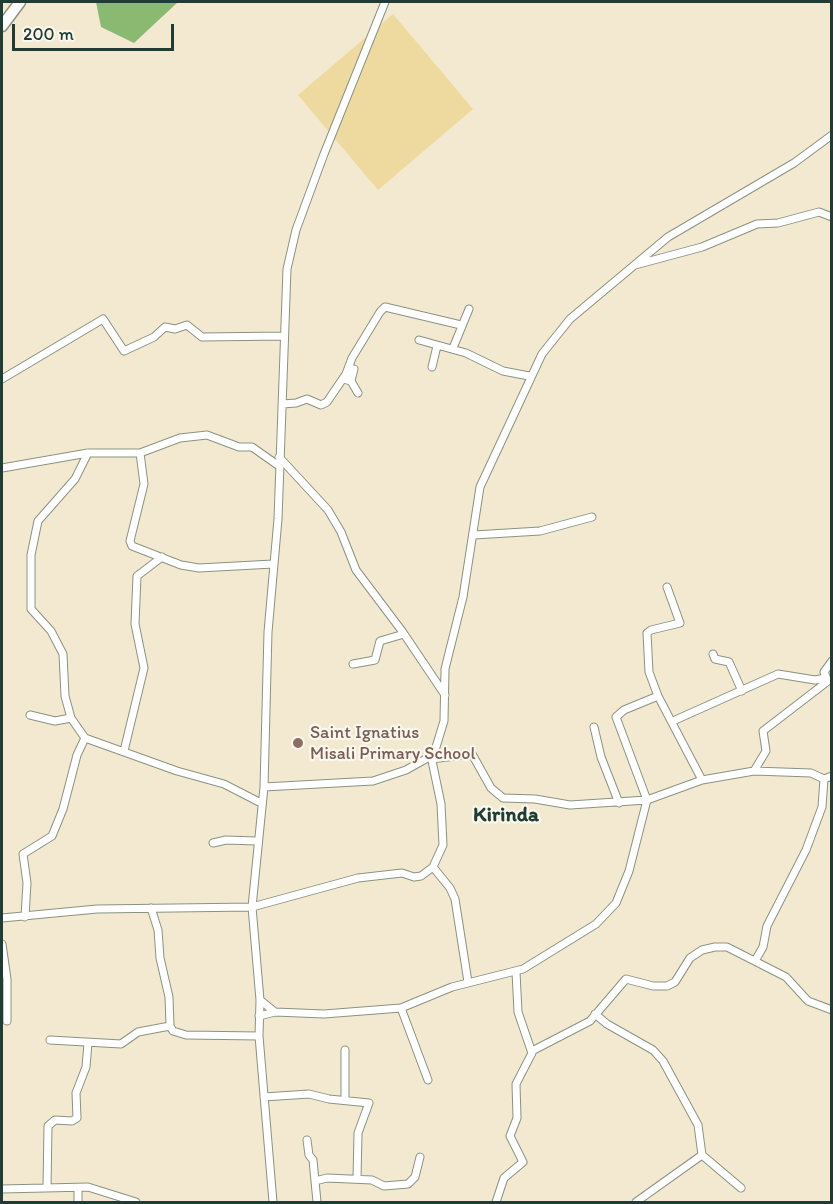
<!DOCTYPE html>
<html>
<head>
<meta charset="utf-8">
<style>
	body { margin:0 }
	#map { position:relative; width:833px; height:1204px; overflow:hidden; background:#f3e9d0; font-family:Itim,sans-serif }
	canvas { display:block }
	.frame { position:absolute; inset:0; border:3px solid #1f3d34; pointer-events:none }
	.scale { position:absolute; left:12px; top:24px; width:162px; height:27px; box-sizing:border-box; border:3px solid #1f3d34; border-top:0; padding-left:8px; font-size:18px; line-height:21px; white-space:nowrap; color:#1f3d34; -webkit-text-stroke:4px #fbf7ec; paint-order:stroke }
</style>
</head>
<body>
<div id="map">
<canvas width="833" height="1204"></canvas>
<div class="frame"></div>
<div class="scale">200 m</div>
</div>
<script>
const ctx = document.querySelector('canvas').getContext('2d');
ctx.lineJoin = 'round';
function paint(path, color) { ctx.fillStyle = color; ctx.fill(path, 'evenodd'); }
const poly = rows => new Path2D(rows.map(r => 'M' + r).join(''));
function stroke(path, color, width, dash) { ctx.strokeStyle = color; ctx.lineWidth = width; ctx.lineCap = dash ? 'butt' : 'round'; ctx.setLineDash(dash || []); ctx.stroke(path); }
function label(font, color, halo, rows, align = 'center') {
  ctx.font = font + ' Itim,sans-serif'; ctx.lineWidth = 4.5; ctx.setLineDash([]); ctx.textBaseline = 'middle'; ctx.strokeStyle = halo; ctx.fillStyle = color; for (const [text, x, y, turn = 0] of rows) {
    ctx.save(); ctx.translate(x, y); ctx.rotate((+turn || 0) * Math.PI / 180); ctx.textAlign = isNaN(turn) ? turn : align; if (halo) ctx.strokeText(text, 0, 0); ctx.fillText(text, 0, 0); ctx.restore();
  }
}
paint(poly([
	[96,2,178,2,134,43,101,27]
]), '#8ab972');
paint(poly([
	[393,14,473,109,378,190,298,95]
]), '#eeda9e');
const street = poly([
	[635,265,702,247,757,224,778,223,819,212,832,217],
	[419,340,466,353,503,371,529,376],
	[453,348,469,309],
	[432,367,437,346],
	[2,379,103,319,124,351,154,337,165,327,175,329,187,325,202,337,284,336],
	[343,379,351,381,358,393],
	[351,381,354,369],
	[283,404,296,403,307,399,321,405,327,402,346,374,352,358,380,312,385,307,461,325],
	[88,453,75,479,38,521,31,555,31,609,51,631,63,654,65,696,71,718,85,738,177,771,224,784,261,803],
	[140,453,144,484,130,541,132,546,181,565,199,568,273,564],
	[279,457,328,510,341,532,356,570,402,631,445,695],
	[2,468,88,453,140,453,180,438,207,435,239,447,252,447,279,466],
	[474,535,540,531,592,517],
	[667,587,680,623,651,630,647,633,649,672,658,696,702,780],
	[713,654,715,659,729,662,742,691],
	[353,664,375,660,380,641,404,634],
	[827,679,824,672,832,661],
	[30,715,55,721,71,718],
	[673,721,778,674,815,680,825,678],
	[594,727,601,757,619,803],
	[124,751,144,668,135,624,137,576,162,557],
	[431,759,472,754,491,788,503,798,535,799,570,805,647,800,616,717,624,710,658,696],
	[754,771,766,751,763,731,828,681],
	[264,787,373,781,406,770,431,756,436,747,444,721,445,669,463,597,480,487,542,354,570,319,668,237,794,163,832,135],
	[213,843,226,840,257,841],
	[433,867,450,888,455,899,468,982],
	[151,908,158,930,160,958,169,997,170,1026,173,1031,186,1035,259,1036],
	[25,917,27,883,23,854,52,836,63,809,77,755,85,738],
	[2,918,97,909,252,907,358,878,402,873,414,877,421,876,433,867,443,845,441,804,431,756],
	[2,944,7,979,7,1021],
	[755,961,763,947,767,926,806,850,822,807,824,779],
	[260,1000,275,1012],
	[401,1008,428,1080],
	[595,1014,607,1024,653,1050,663,1061,698,1125,702,1155,741,1188],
	[259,1016,275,1012,324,1014,401,1008,452,987,523,969,596,924,616,903,629,871,647,800,702,780,754,771,811,773,824,779,832,776],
	[50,1040,121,1044,138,1032,170,1026],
	[345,1050,345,1100],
	[532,1051,590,1021,626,979,653,986,667,986,675,982,690,958,702,950,715,947,727,947,786,977,808,1001,832,1010],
	[264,1097,309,1094,329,1099,369,1103,358,1133,357,1179],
	[307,1140,309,1155,313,1160,317,1202],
	[315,1181,327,1178,372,1180,384,1186,408,1184,415,1177,420,1157],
	[47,1188,48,1126,55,1120,72,1121,77,1118,76,1093,86,1067,88,1043],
	[2,1189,88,1187,136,1202],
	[78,1202,78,1188],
	[273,1202,259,1036,260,1000,252,907,264,787,268,632,278,519,287,269,296,230,324,154,385,2],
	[496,1202,504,1178,523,1162,510,1136,517,1118,516,1084,532,1053,518,1012,516,972],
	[636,1202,702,1155]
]);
const primary = poly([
	[2,26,20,2]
]);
stroke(street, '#899382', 9);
stroke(primary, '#899382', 13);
stroke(street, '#fff', 7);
stroke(primary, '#fff', 10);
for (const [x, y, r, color] of [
	[298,743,6,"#8d6e63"]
]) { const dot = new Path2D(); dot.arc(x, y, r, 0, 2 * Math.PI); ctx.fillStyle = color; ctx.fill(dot); stroke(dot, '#fbf7ec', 2); }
label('18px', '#785e54', '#fbf7ec', [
	["Saint Ignatius",310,733],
	["Misali Primary School",310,754]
], 'left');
label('bold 21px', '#1f3d34', '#fbf7ec', [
	["Kirinda",506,816]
]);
</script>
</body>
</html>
